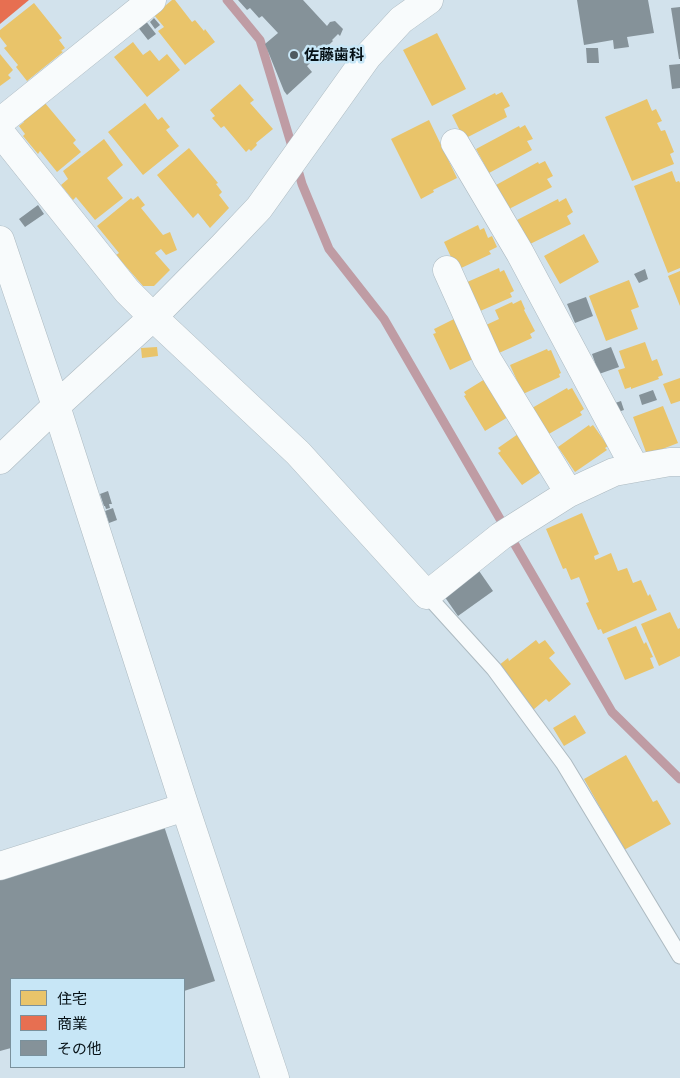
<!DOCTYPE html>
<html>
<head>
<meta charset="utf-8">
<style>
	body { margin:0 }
	#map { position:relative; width:680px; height:1078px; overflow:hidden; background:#d2e2ec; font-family:Inter,"Noto Sans JP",sans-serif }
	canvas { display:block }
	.legend { position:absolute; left:10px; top:978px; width:175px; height:90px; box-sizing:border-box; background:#c7e6f6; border:1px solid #7a919c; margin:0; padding:6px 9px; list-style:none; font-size:15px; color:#061116 }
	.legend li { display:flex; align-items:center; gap:10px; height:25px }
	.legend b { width:25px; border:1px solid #7a919c }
</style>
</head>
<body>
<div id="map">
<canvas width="680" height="1078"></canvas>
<ul class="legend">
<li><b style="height:14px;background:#e9c46a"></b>住宅</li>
<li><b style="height:14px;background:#e76f51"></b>商業</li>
<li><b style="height:14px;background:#859299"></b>その他</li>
</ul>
</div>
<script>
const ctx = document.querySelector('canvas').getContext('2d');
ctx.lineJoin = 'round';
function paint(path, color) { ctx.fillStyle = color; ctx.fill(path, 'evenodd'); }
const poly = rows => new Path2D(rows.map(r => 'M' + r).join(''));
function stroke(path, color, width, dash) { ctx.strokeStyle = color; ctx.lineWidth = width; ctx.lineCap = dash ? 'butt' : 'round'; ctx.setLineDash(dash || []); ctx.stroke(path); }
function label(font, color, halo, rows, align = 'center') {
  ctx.font = font + ' Inter,"Noto Sans JP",sans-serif'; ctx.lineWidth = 5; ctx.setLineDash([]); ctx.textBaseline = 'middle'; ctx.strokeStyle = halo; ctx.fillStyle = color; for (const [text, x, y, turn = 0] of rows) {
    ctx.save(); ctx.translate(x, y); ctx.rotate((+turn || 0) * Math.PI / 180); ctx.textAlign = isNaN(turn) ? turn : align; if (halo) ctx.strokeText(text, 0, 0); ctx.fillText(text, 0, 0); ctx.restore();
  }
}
paint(poly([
	[172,0,175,0,192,22,195,20,204,31,205,29,215,42,185,65,158,31,164,27,154,15],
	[34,3,62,38,59,40,65,48,61,51,63,52,27,81,16,67,18,65,4,48,7,46,0,37,0,30],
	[437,33,466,89,432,106,403,50],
	[133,42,143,55,150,50,159,61,167,54,180,70,147,97,114,57],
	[0,54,13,70,8,75,11,78,0,86],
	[240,84,254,100,250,103,273,129,256,143,257,145,251,151,249,149,246,152,224,126,221,128,212,118,215,116,210,110],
	[502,92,510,106,504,109,507,117,464,139,452,115,495,93,496,95],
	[647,99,652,111,656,109,662,121,657,123,661,131,665,130,674,152,670,154,674,164,632,181,605,117],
	[45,103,76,140,73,143,81,152,57,172,40,151,38,154,23,136,25,134,19,126,24,122,22,119],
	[145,103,158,120,162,117,170,127,166,130,179,146,143,175,108,132],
	[429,120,457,178,433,190,434,192,421,199,391,139],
	[525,125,533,139,527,141,532,150,489,173,476,149,519,126,520,128],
	[104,139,123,165,107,178,123,198,95,220,76,197,73,200,61,185,68,179,63,171],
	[189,148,218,183,216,184,222,192,219,195,229,208,210,228,198,213,193,218,157,175],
	[545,161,553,176,547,179,552,187,509,209,496,185,538,162,539,164],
	[672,171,676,182,679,181,680,183,680,268,668,273,634,186],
	[138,196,145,205,141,208,163,235,170,232,177,250,166,255,161,249,155,253,170,270,154,286,143,286,116,255,119,253,97,226,131,198,133,200],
	[566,198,573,212,567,216,571,224,528,245,515,221,558,199,559,202],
	[478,225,480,230,484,228,488,238,492,236,497,247,489,251,491,254,457,270,444,242],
	[584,234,599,262,560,284,544,256],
	[499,268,500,272,504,270,514,291,510,293,512,297,478,312,465,283],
	[680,271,680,306,668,276],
	[629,280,639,307,631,310,638,329,606,341,589,296],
	[521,300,525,309,524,310,535,331,530,334,532,338,499,353,486,325,499,319,495,310,512,302,513,304],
	[456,318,475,358,450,370,433,334,436,333,434,329],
	[645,342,652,361,657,359,663,375,658,377,659,379,631,389,631,387,625,389,618,370,625,368,619,351],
	[157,347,158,356,142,358,141,348],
	[547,349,548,351,551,350,561,373,559,374,560,377,523,394,510,365],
	[680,378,680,401,671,404,663,384],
	[485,379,508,417,485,431,464,396,466,395,464,392],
	[567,388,568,390,572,388,584,409,580,412,582,415,547,435,532,408],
	[663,406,678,443,647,455,633,417],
	[589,425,590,427,593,425,608,446,605,448,607,450,575,472,558,447],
	[518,434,544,470,522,485,498,453,501,451,498,448],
	[582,513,599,554,594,556,595,560,611,553,618,571,627,568,633,583,641,580,648,596,650,594,657,610,603,634,601,629,598,630,586,603,589,602,579,577,571,580,566,568,563,569,546,529],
	[670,612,678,629,680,628,680,656,659,666,641,624],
	[636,626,644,644,646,642,653,657,650,658,654,668,625,680,607,638],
	[536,640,539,644,545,640,555,653,549,658,571,684,549,702,546,699,533,710,498,666,508,658,509,661],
	[575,715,586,733,564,746,553,728],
	[626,755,653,802,657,800,671,824,624,850,584,779]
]), '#e9c46a');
paint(poly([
	[0,0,29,0,0,24]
]), '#e76f51');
stroke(poly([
	[227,0,260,40,293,150],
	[296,163,302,184,329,249,384,319,612,712,680,779]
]), '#bf9ca4', 9);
paint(poly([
	[238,0,303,0,327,26,330,22,335,21,343,29,340,36,338,34,332,40,333,41,307,66,312,72,287,95,284,91,265,44,278,33,262,16,259,18,250,8,247,10],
	[577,0,648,0,654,33,627,37,629,47,614,49,613,40,584,45],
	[680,7,680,59,679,59,671,8],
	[154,18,160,25,155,29,150,22],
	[145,20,156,34,148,40,137,26],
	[586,48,598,48,599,63,587,63],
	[680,64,680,88,672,89,669,65],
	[38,205,44,214,25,227,19,219],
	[645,269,648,279,639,283,634,274],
	[586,297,593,316,575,323,567,304],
	[611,347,619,367,599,374,592,354],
	[653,390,657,400,642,405,639,395],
	[621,401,624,410,618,412,615,403],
	[108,491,112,504,109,504,110,508,106,509,105,506,104,506,100,494],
	[113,508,117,520,109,523,105,511],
	[477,568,493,591,458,616,442,593],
	[163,823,215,981,184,991,184,979,11,979,11,1048,0,1051,0,876]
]), '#859299');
const lane = poly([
	[427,595,494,669,564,764,680,956]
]);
const street = poly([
	[0,122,152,0],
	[0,132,127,291,153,317,298,453,427,595,501,536,569,493,614,472,670,462,680,462],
	[455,143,520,253,635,468],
	[0,240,56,406,185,807,275,1078],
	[447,270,487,359,569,493],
	[0,460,56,406,153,317,223,246,259,208,367,57,401,20,429,0],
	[0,866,185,807]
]);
stroke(lane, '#adbac1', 17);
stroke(street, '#adbac1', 29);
stroke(lane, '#f8fbfc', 15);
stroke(street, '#f8fbfc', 28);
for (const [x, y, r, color] of [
	[294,55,5,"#4d5a61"]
]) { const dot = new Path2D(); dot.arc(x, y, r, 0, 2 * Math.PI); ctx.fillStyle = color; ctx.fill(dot); stroke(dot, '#c7e6f6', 2); }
label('bold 15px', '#061116', '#c7e6f6', [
	["佐藤歯科",304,55]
], 'left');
</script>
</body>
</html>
